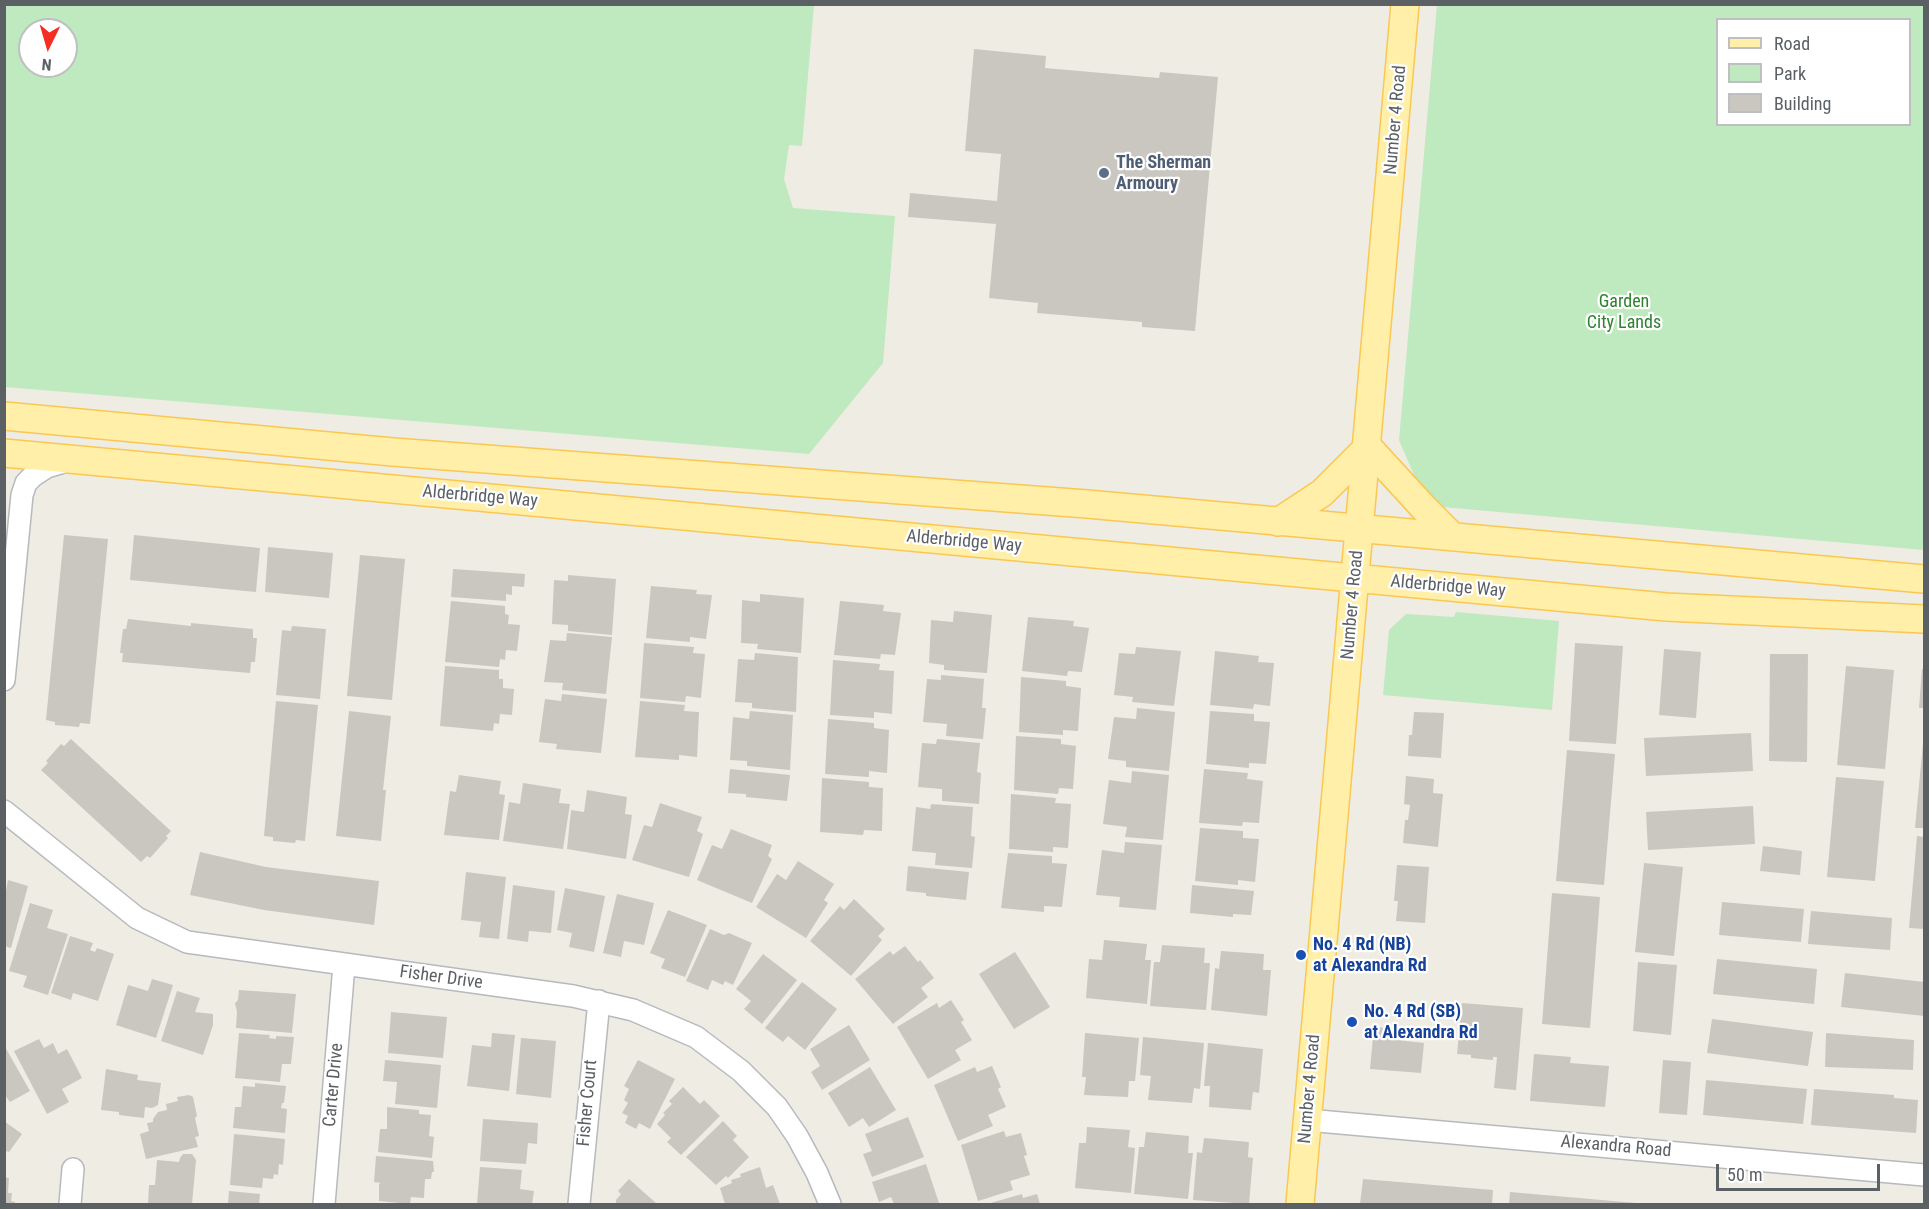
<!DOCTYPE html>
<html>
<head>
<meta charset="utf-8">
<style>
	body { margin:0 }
	#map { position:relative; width:1929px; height:1209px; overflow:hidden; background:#efece3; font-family:"Roboto Condensed",sans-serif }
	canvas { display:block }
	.frame { position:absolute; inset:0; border:6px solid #5b6065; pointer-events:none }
	.legend { position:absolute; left:1716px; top:18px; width:195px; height:108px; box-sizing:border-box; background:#fff; border:2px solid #bdbfc1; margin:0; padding:8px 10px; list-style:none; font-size:18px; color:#5b6065 }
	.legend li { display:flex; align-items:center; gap:12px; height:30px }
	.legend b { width:30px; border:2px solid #bdbfc1 }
	.north { position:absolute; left:18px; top:18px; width:60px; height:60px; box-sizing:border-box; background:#fff; border:2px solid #bdbfc1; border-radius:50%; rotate:185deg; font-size:16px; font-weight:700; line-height:24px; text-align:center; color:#5b6065 }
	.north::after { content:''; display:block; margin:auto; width:21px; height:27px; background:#f52e23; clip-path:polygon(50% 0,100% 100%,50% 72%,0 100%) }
	.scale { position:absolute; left:1716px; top:1164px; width:164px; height:27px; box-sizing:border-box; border:3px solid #5b6065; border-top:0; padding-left:8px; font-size:18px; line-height:21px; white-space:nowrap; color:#5b6065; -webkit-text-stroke:4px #fff; paint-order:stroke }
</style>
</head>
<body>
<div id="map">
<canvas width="1929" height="1209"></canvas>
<div class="frame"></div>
<ul class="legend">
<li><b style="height:8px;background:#ffefa8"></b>Road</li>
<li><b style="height:16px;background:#bfe9be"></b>Park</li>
<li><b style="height:16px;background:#cac7c0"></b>Building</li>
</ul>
<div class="north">N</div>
<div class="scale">50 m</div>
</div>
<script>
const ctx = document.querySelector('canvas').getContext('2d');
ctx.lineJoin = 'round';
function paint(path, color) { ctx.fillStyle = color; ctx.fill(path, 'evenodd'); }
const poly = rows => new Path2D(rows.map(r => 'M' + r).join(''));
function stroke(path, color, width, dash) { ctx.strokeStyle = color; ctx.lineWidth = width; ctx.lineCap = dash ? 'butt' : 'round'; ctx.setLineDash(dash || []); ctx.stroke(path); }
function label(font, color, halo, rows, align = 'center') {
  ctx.font = font + ' "Roboto Condensed",sans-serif'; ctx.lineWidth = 4.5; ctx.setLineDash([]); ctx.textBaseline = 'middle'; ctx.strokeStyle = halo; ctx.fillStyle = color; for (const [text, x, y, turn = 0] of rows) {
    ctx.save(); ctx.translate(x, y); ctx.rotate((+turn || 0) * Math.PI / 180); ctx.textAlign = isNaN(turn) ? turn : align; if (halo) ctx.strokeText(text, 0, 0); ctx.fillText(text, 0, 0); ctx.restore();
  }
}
paint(poly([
	[4,5,814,5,802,146,789,145,784,179,793,208,895,216,883,363,809,454,5,387],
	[30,30,66,30,66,66,30,66],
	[1437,5,1924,5,1924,550,1443,507,1420,489,1399,440],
	[1718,20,1910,20,1910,124,1718,124],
	[1456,612,1559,621,1552,710,1383,695,1389,630,1406,614,1454,617]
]), '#bfe9be');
paint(poly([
	[974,49,1046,56,1045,68,1159,78,1160,72,1218,77,1195,331,1142,327,1142,322,1037,313,1038,303,989,298,996,224,908,217,910,193,997,201,1001,154,965,151],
	[64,535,108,539,90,724,80,723,79,727,55,725,55,722,46,720],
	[134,535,260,548,256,592,130,580],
	[268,547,333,553,329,598,265,592],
	[360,555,405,559,392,700,347,696],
	[453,569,525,574,524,587,512,586,512,595,506,594,506,601,451,597],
	[568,575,616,579,612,635,568,631,568,625,552,624,554,580,568,581],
	[651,586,697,590,696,594,712,595,706,639,690,637,690,642,646,638],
	[760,594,804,598,801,653,757,649,758,644,741,643,742,600,760,602],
	[451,601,505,606,505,614,509,615,508,624,520,625,517,651,506,650,505,660,500,659,499,667,445,662],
	[840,601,884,605,883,611,901,613,895,655,881,654,880,659,834,655],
	[954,611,992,615,987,673,944,670,944,665,929,663,931,620,953,622],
	[1028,617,1074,621,1073,626,1089,628,1082,672,1068,671,1067,676,1022,671],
	[128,619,191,626,191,623,253,629,253,638,257,638,255,662,251,662,250,673,122,662,123,653,120,653,123,629,126,629],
	[292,626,326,629,320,699,276,695,282,630,291,631],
	[567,633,612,637,606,694,562,690,563,683,544,682,550,640,566,641],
	[644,643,694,647,693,653,705,654,701,698,686,696,685,702,640,698],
	[1575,643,1623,646,1616,744,1569,741],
	[1136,647,1181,651,1174,706,1132,702,1133,697,1114,695,1119,653,1135,654],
	[1664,649,1701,652,1696,718,1659,715],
	[1215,651,1259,656,1258,662,1274,663,1270,706,1254,704,1253,709,1210,705],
	[755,653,798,657,796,712,752,708,752,703,735,702,738,659,754,660],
	[1770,654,1808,654,1807,762,1769,761],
	[833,660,880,664,879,670,894,671,892,714,874,712,874,718,830,715],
	[445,666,499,670,499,679,503,679,503,688,514,689,512,715,500,714,499,724,494,723,493,731,440,726],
	[1846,666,1894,670,1885,769,1837,765],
	[1922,669,1924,669,1924,708,1919,708],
	[941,675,984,679,982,708,986,708,983,739,946,736,947,724,923,722,927,679,941,680],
	[1021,677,1066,681,1066,686,1081,688,1078,731,1063,730,1063,735,1019,732],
	[562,694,607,699,601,753,556,749,557,744,539,742,545,699,561,701],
	[276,701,318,705,305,841,296,840,295,843,273,841,273,837,264,836],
	[640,701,685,705,684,711,699,712,697,757,679,755,679,760,635,757],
	[1137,708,1175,712,1169,771,1126,767,1126,761,1108,759,1114,717,1136,719],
	[349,711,391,716,383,790,386,790,381,841,336,836],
	[750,711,793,715,790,770,747,766,747,761,730,760,733,717,749,719],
	[1210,711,1254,714,1254,721,1270,722,1266,764,1249,763,1249,768,1206,764],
	[1414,712,1444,713,1441,758,1408,756,1409,735,1412,735],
	[828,719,874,723,874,728,889,730,887,773,869,771,869,777,825,774],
	[1751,733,1753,771,1646,776,1644,738],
	[1016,736,1061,739,1061,744,1076,746,1073,789,1059,788,1058,794,1014,790],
	[71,739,171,831,166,836,168,838,150,858,147,856,141,862,41,770,48,763,46,761,61,744,64,746],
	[937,739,980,743,977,772,981,773,979,804,942,801,942,789,918,787,922,743,936,744],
	[1923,743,1924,743,1924,828,1915,828],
	[1567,750,1615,754,1604,885,1556,881],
	[730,769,790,775,787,801,746,797,746,794,728,793],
	[1204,769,1248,773,1247,779,1263,781,1259,823,1243,822,1242,826,1199,823],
	[1132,771,1169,775,1163,840,1125,837,1127,827,1103,824,1109,780,1131,783],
	[459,775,501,781,499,794,505,795,499,840,444,835,450,791,456,792],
	[1406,776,1434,779,1433,793,1443,794,1438,847,1403,843,1405,820,1408,820,1410,805,1404,804],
	[1836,777,1884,781,1875,881,1827,877],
	[822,778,869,782,869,787,883,788,882,831,864,830,863,835,820,832],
	[523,783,561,789,559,803,570,804,563,849,503,841,509,802,520,804],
	[587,790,627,797,625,814,632,815,626,859,567,849,571,810,584,812],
	[1011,794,1056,798,1055,803,1071,804,1068,848,1053,847,1053,852,1009,849],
	[660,803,702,817,697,831,703,834,689,877,632,860,644,825,652,827],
	[931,804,973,807,971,836,975,837,972,868,935,865,936,853,912,851,916,807,930,809],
	[1753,806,1755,844,1648,850,1646,812],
	[1200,828,1243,831,1243,838,1259,839,1255,882,1238,880,1238,885,1195,881],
	[731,829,772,845,768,856,772,859,752,903,697,880,712,845,722,849],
	[1917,836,1924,837,1924,929,1909,928],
	[1125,842,1162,845,1156,910,1119,907,1120,897,1096,895,1102,850,1124,853],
	[1763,846,1802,851,1800,875,1760,871],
	[200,852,266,867,379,881,374,925,264,910,190,895],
	[1008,853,1052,856,1052,863,1067,864,1062,907,1044,906,1044,912,1001,908],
	[798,861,834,884,824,900,828,903,806,938,756,907,777,874,786,880],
	[1644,863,1683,867,1674,956,1635,952],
	[1397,865,1429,867,1425,923,1396,921,1398,901,1394,901],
	[908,866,969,872,966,900,926,896,926,893,906,891],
	[466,872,506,877,499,939,479,937,481,922,461,920],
	[8,880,28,886,11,948,4,946,4,889,6,890],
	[513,885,555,891,551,933,529,931,528,942,507,939],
	[1192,885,1254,891,1251,915,1233,914,1233,917,1190,913],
	[565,888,605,896,594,952,569,947,572,933,557,930],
	[1552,893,1600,897,1590,1028,1542,1024],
	[617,894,654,903,644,945,624,941,621,957,603,953],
	[854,899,885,929,878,936,882,940,851,976,810,941,840,906,844,910],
	[1722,902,1804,909,1801,942,1719,935],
	[30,903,53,910,47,928,68,934,48,995,23,987,27,976,9,971],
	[668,910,707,925,685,977,661,968,665,959,650,953],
	[1811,911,1892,918,1890,950,1808,944],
	[710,929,724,935,729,933,752,943,733,985,725,981,723,985,712,980,708,990,686,981],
	[70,936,93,943,90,950,95,952,97,948,114,954,98,1001,73,993,71,1000,51,993],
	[1104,940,1147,944,1145,960,1151,960,1147,1004,1086,998,1089,959,1102,960],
	[1162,945,1205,948,1204,963,1210,963,1206,1010,1150,1006,1154,962,1160,962],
	[905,946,918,962,920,960,934,978,921,988,928,997,893,1024,855,979,890,951,893,955],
	[1221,951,1264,954,1263,970,1271,970,1267,1016,1211,1010,1215,968,1219,969],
	[1015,952,1050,1007,1014,1029,979,974],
	[763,954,797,980,762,1024,744,1009,751,1001,736,989],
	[1717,959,1817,969,1814,1004,1713,994],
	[1638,962,1677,965,1671,1035,1633,1031],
	[1845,973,1924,982,1924,1016,1841,1007],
	[152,979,173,985,156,1038,116,1025,128,985,148,991],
	[802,982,837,1009,805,1050,788,1036,783,1042,765,1028],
	[239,990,296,994,292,1033,236,1028,237,1012,235,1003,238,1000],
	[177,991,200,998,195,1012,213,1014,213,1025,203,1055,161,1041],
	[951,1000,964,1020,961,1022,972,1040,955,1050,961,1060,928,1079,897,1027,937,1003,939,1008],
	[1462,1003,1523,1008,1516,1090,1494,1088,1497,1057,1493,1057,1493,1060,1471,1058,1471,1055,1457,1054],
	[391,1012,447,1017,443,1058,388,1053],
	[1712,1019,1813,1032,1808,1066,1707,1053],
	[849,1025,870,1060,822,1090,811,1072,820,1066,810,1049],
	[1374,1027,1398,1029,1397,1040,1424,1043,1421,1073,1370,1069],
	[239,1033,270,1035,269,1038,276,1039,276,1036,294,1037,291,1064,282,1064,280,1082,235,1078],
	[492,1033,515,1035,509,1091,467,1086,472,1045,491,1047],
	[1085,1033,1139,1038,1135,1081,1129,1081,1128,1097,1084,1095,1086,1077,1082,1077],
	[1826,1033,1914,1040,1913,1070,1825,1067],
	[1143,1037,1204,1043,1200,1089,1194,1088,1192,1103,1148,1100,1151,1076,1140,1075],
	[521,1038,556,1041,551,1098,516,1094],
	[39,1039,44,1048,53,1043,58,1054,67,1049,82,1078,62,1089,69,1102,47,1114,14,1051],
	[1208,1043,1263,1049,1259,1093,1253,1092,1251,1110,1209,1107,1210,1086,1204,1086],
	[4,1045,30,1091,10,1102,4,1094],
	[1534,1054,1571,1057,1570,1063,1609,1066,1605,1107,1530,1101],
	[385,1060,441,1065,437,1108,395,1104,397,1082,383,1081],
	[638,1060,675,1079,650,1129,639,1123,636,1129,625,1123,628,1116,622,1113,628,1103,624,1100,629,1089,624,1086],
	[1663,1060,1691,1062,1687,1115,1659,1113],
	[992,1066,1001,1087,998,1089,1006,1107,988,1115,993,1126,958,1141,934,1085,975,1067,977,1072],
	[870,1067,896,1110,869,1127,863,1118,849,1127,828,1093],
	[106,1069,138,1075,137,1080,161,1083,158,1105,152,1108,145,1107,144,1118,119,1115,119,1112,101,1110],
	[1706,1080,1807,1089,1803,1124,1703,1115],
	[255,1083,286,1086,284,1103,282,1103,281,1108,287,1109,285,1133,233,1128,235,1107,241,1107,243,1086,255,1087],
	[683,1087,700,1104,704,1100,720,1116,681,1155,667,1142,671,1138,657,1124,665,1115,663,1113,672,1104,669,1101],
	[1814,1089,1894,1095,1894,1098,1918,1100,1916,1133,1811,1125],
	[189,1095,193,1097,197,1116,195,1118,199,1136,195,1137,198,1147,146,1159,140,1134,149,1131,147,1123,153,1122,153,1119,158,1112,167,1110,166,1104,178,1101,177,1097],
	[387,1107,419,1110,419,1114,431,1115,429,1136,434,1137,432,1158,378,1152,380,1129,387,1129],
	[908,1117,924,1157,872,1177,863,1154,872,1151,865,1134],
	[483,1119,538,1123,537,1144,528,1143,526,1164,480,1161],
	[4,1121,22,1134,9,1152,7,1151,4,1154],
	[723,1121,737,1136,733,1140,749,1157,728,1178,726,1176,716,1185,686,1157],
	[1087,1127,1130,1130,1128,1147,1135,1148,1131,1193,1075,1188,1079,1143,1086,1143],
	[1004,1131,1006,1137,1021,1133,1027,1155,1024,1156,1030,1175,1010,1181,1013,1190,978,1201,961,1145],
	[1146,1132,1189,1136,1188,1153,1193,1153,1188,1199,1134,1194,1139,1147,1144,1147],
	[234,1134,285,1139,283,1165,279,1164,278,1175,274,1174,273,1179,263,1178,262,1188,230,1185],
	[1204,1138,1249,1142,1248,1157,1253,1158,1249,1204,1193,1200,1197,1152,1202,1153],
	[183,1154,192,1154,196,1160,192,1204,148,1204,149,1185,155,1185,157,1160,179,1162,180,1158],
	[376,1156,433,1161,434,1172,432,1172,431,1179,425,1179,424,1198,411,1197,410,1204,379,1201,379,1184,381,1183,374,1182],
	[926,1164,939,1203,894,1204,891,1197,879,1202,872,1182],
	[480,1167,522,1170,520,1189,534,1191,532,1204,477,1204],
	[760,1167,766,1188,773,1185,780,1204,725,1204,720,1188,732,1183,731,1180,741,1177,740,1174],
	[4,1177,9,1178,8,1193,12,1193,11,1201,15,1202,15,1204,4,1204],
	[629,1179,657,1204,616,1204,616,1200,621,1194,618,1191],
	[1363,1179,1493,1190,1492,1204,1360,1204],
	[229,1191,260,1194,259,1204,228,1204],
	[1510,1192,1636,1203,1636,1204,1509,1204],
	[1022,1194,1023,1198,1037,1194,1040,1204,987,1204]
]), '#cac7c0');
const minor = poly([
	[4,680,22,495,26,483,33,476,47,467,67,461],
	[4,811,137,918,187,942,573,996,633,1010,696,1037,741,1071,777,1107,797,1136,817,1173,830,1204],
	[1307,1120,1924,1175],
	[70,1204,73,1169],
	[324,1204,344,965],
	[579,1204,599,1001]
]);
const major = poly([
	[4,416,393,452,1087,504,1924,579],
	[1368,447,1423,507,1453,537],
	[4,453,1666,607,1924,619],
	[1278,522,1322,493,1368,447],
	[1300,1204,1405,4]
]);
stroke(minor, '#b6babe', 24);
stroke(major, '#fbc750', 30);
stroke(minor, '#fff', 21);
stroke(major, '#ffefa8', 27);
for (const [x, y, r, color] of [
	[1104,173,6,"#5c6f8a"],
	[1301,955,6,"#1a4fb4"],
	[1352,1022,6,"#1a4fb4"]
]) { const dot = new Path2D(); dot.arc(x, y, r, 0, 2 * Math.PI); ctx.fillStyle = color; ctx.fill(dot); stroke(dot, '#fff', 2); }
label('18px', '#5b6065', '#fff', [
	["Number 4 Road",1396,120,-85],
	["Alderbridge Way",480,497,5],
	["Alderbridge Way",964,542,5],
	["Alderbridge Way",1448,587,5],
	["Number 4 Road",1353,605,-85],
	["Fisher Drive",441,978,8],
	["Carter Drive",334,1085,-85],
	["Number 4 Road",1310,1089,-85],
	["Fisher Court",588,1103,-85],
	["Alexandra Road",1616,1147,5]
]);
label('bold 18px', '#4e5e75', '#fff', [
	["The Sherman",1116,163],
	["Armoury",1116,184]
], 'left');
label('18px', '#2e8230', '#fff', [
	["Garden",1624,302],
	["City Lands",1624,323]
]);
label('bold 18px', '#164399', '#fff', [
	["No. 4 Rd (NB)",1313,945],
	["at Alexandra Rd",1313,966],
	["No. 4 Rd (SB)",1364,1012],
	["at Alexandra Rd",1364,1033]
], 'left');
</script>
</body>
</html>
